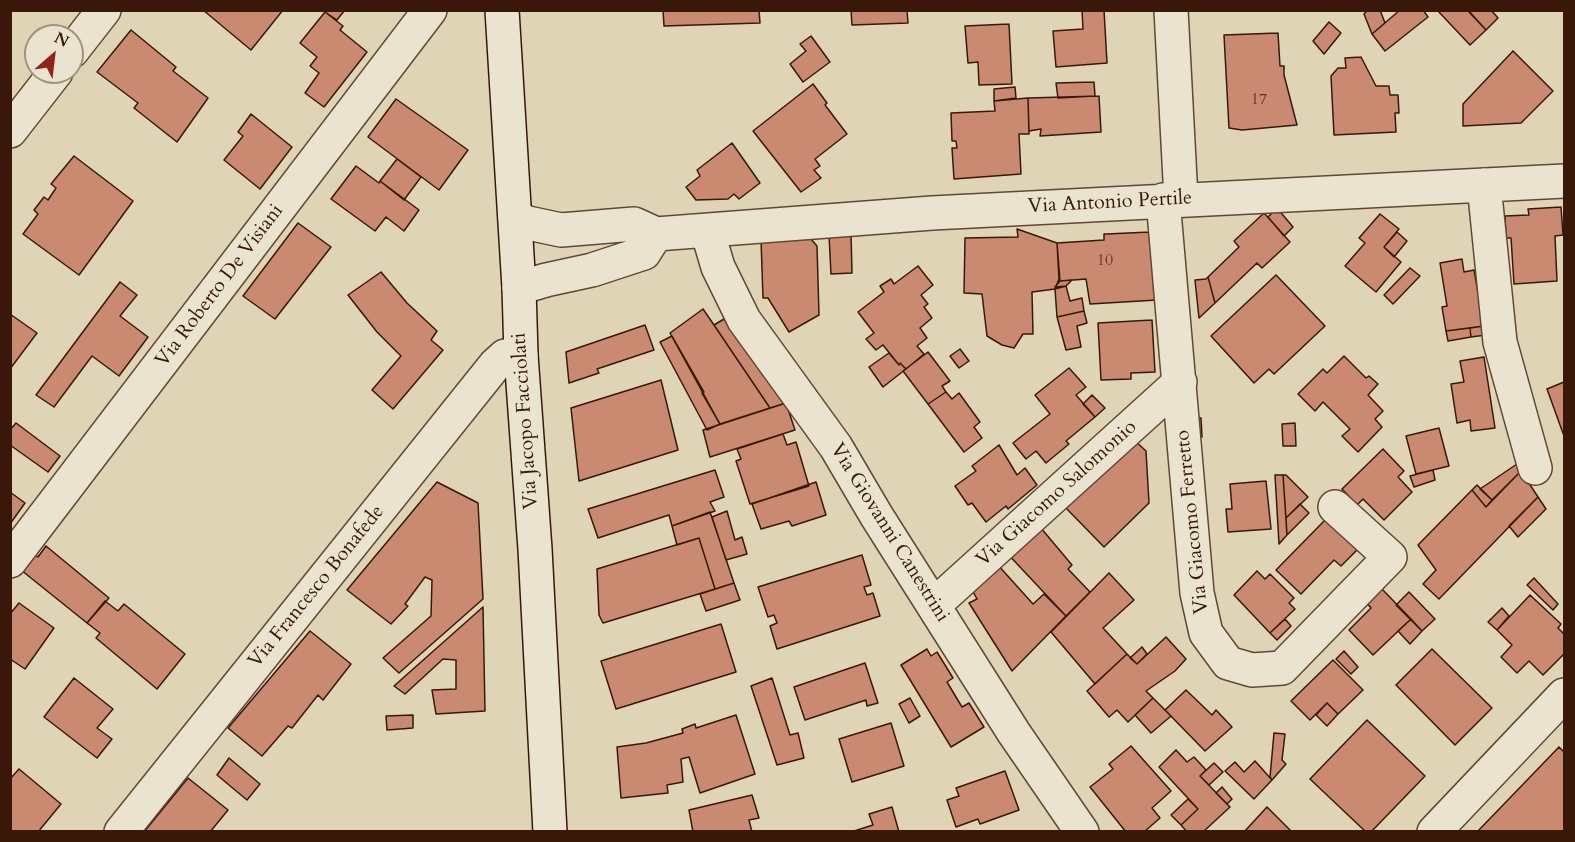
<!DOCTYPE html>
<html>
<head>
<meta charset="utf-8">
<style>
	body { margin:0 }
	#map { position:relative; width:1575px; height:842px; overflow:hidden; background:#dfd4b5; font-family:Cardo,serif }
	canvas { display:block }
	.frame { position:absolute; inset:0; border:12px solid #39180a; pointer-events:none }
	.north { position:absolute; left:24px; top:24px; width:60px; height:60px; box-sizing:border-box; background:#eae3cf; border:2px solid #a39280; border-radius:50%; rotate:28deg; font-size:16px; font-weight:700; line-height:24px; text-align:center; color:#39180a }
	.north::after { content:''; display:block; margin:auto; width:21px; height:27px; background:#8f2418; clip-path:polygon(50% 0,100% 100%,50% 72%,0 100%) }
</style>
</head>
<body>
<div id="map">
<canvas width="1575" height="842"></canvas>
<div class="frame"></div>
<div class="north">N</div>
</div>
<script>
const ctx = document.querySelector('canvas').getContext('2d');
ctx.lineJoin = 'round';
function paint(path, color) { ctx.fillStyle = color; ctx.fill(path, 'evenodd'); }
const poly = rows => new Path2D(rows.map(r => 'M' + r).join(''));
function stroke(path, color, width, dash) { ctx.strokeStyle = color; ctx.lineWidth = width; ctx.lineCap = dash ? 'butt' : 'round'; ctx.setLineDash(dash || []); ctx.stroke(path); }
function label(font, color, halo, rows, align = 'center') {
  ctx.font = font + ' Cardo,serif'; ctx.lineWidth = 6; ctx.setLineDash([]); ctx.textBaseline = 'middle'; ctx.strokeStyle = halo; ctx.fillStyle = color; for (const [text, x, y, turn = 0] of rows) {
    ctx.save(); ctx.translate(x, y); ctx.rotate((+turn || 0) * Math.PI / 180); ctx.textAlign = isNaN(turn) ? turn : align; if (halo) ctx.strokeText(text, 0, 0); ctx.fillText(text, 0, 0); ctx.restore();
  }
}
const building = poly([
	[203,10,283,10,251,50,203,10],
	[326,10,343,10,344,11,337,20,325,12,326,10],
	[663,10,759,10,760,23,664,26,663,10],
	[851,10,907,10,908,23,852,25,851,10],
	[1082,10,1104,10,1107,63,1056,67,1053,31,1083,29,1082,10],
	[1368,10,1380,10,1385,23,1372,34,1364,14,1368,10],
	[1400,10,1423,10,1428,17,1385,51,1372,34,1400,10],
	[1437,10,1468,10,1486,30,1470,45,1437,10],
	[1471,10,1491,10,1498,18,1486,30,1469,12,1471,10],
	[325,12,343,26,340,30,367,52,324,107,305,93,319,73,310,66,317,57,300,43,325,12],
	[1329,22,1341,33,1324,54,1313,41,1329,22],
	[1009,24,1012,84,979,85,978,62,968,63,965,26,1009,24],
	[131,30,176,67,173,71,208,98,177,142,134,108,138,103,97,72,131,30],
	[1278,33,1280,66,1284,66,1284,75,1297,125,1242,130,1229,128,1224,35,1278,33],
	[811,36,830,62,803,82,790,64,806,51,800,44,811,36],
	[1513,51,1553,91,1521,123,1463,126,1463,104,1513,51],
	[1361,57,1376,86,1389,86,1390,95,1398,95,1399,113,1395,113,1396,132,1334,135,1331,76,1338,68,1346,68,1345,58,1361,57],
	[1094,82,1095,96,1058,98,1056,83,1094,82],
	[813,84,827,103,825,105,847,134,815,159,820,166,814,170,821,178,801,192,753,131,813,84],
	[1015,87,1016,98,994,101,994,89,1015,87],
	[1099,96,1101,132,1040,136,1041,129,1029,131,1028,98,1099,96],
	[1028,98,1029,134,1019,134,1021,174,954,179,952,148,957,148,956,141,952,141,951,113,995,111,994,101,1028,98],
	[396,99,468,150,439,190,368,137,396,99],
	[251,114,292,147,260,189,224,160,243,136,238,132,251,114],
	[732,143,760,183,739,199,734,194,728,199,696,200,686,187,700,176,697,170,732,143],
	[74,156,133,201,79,275,23,234,38,214,34,210,44,197,48,200,56,188,51,184,74,156],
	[397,159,421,177,404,200,380,181,397,159],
	[356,166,379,183,380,181,419,210,404,231,386,217,375,231,331,199,356,166],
	[1561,207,1563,235,1555,236,1557,281,1514,284,1511,238,1506,238,1505,216,1529,215,1528,209,1561,207],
	[1277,208,1293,227,1284,236,1268,217,1277,208],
	[1264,213,1290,242,1262,268,1257,263,1215,303,1208,277,1239,247,1234,241,1264,213],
	[1380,214,1399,229,1384,247,1401,262,1376,292,1345,266,1365,243,1359,238,1380,214],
	[298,223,331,247,275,319,243,296,298,223],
	[1017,229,1057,243,1059,279,1055,289,1032,292,1033,334,1023,334,1014,348,1002,345,987,336,982,294,964,293,965,238,1018,237,1017,229],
	[1150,232,1157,300,1090,304,1086,279,1060,281,1057,243,1104,240,1104,234,1107,234,1150,232],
	[1397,232,1407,241,1394,257,1384,247,1397,232],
	[851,234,852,273,831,274,829,235,851,234],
	[810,238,817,246,819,315,789,332,768,298,763,298,761,240,810,238],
	[1462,259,1464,272,1474,270,1484,326,1446,331,1442,307,1447,306,1440,263,1462,259],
	[918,266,933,285,921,295,928,304,924,307,932,318,920,328,927,338,917,346,924,354,906,369,900,363,899,365,883,345,876,350,866,339,874,333,858,312,884,292,880,286,891,279,894,284,918,266],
	[1410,268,1420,276,1393,304,1384,295,1410,268],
	[381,272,407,303,437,331,431,340,443,350,393,409,372,390,401,356,377,332,348,295,381,272],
	[1276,275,1325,326,1274,374,1269,369,1254,383,1211,336,1276,275],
	[1208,277,1215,303,1199,318,1195,280,1206,279,1208,277],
	[1072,280,1066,286,1055,287,1060,281,1072,280],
	[120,282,137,295,120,316,148,337,119,376,92,356,54,407,36,395,120,282],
	[1066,286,1070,301,1082,298,1084,311,1057,317,1055,289,1066,286],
	[703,309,714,325,770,408,720,424,670,333,703,309],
	[1084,311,1087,323,1077,326,1081,347,1066,350,1057,317,1084,311],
	[10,314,37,333,10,369,10,314],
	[724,319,786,403,770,408,714,325,724,319],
	[1152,320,1155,372,1131,373,1131,379,1101,380,1098,323,1152,320],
	[645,325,654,350,597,369,599,373,569,383,566,352,645,325],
	[1484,326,1486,335,1471,337,1470,328,1484,326],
	[1470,328,1471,337,1448,341,1446,331,1470,328],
	[672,336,704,392,702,393,720,424,707,430,660,342,672,336],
	[960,349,969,361,959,368,950,356,960,349],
	[928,352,950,381,942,386,946,392,928,404,903,371,928,352],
	[889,353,899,365,900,363,906,369,883,387,869,367,889,353],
	[1344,356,1366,378,1369,376,1378,384,1368,395,1383,411,1375,419,1382,427,1358,452,1342,436,1350,429,1323,402,1315,411,1298,394,1323,369,1327,373,1344,356],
	[1484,357,1495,428,1471,431,1470,420,1457,423,1451,384,1464,382,1460,361,1484,357],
	[1069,368,1086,387,1076,395,1095,417,1066,441,1069,444,1046,463,1036,451,1026,459,1013,443,1050,414,1035,395,1069,368],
	[661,380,678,450,579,481,571,408,661,380],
	[1564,382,1564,436,1547,389,1564,382],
	[946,392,952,399,959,393,980,422,974,427,982,438,964,452,928,404,946,392],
	[1092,395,1105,408,1095,417,1083,404,1092,395],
	[786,403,795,430,710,457,703,430,786,403],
	[1195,418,1201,418,1202,437,1196,437,1195,418],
	[16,423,60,456,48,472,10,445,10,430,16,423],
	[1295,423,1296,446,1283,446,1282,424,1295,423],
	[1439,428,1449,466,1416,474,1406,436,1439,428],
	[783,434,787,445,796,442,809,486,750,504,736,461,741,459,737,449,783,434],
	[1133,439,1146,451,1149,503,1104,547,1065,507,1133,439],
	[999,445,1017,475,1025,468,1037,485,1008,509,1006,506,986,522,972,503,968,505,955,486,976,471,972,466,999,445],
	[1383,449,1404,471,1398,477,1412,492,1384,520,1363,499,1357,505,1342,489,1383,449],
	[1517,464,1521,471,1492,500,1480,489,1517,464],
	[715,470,724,497,710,502,715,511,672,526,669,515,598,538,588,509,715,470],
	[1433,470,1435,480,1414,487,1410,476,1433,470],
	[1521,471,1538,497,1439,599,1423,584,1436,570,1418,545,1472,490,1486,507,1521,471],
	[1275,475,1283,475,1287,535,1279,544,1275,475],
	[1283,475,1286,475,1308,497,1286,518,1283,475],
	[1266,481,1271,529,1228,532,1226,509,1232,509,1230,484,1266,481],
	[437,482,478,503,483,599,399,673,383,658,431,616,432,580,425,577,405,604,408,606,391,624,347,590,437,482],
	[816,482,826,515,792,526,789,521,761,529,752,504,816,482],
	[1477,485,1492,500,1486,507,1472,490,1477,485],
	[10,492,25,503,10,524,10,492],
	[1538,497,1546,509,1518,537,1509,526,1538,497],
	[1300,504,1309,513,1287,535,1286,518,1300,504],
	[727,511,735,540,742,537,747,554,726,560,712,517,727,511],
	[710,512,734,583,715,589,699,538,677,545,672,526,710,512],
	[1326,519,1358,549,1341,566,1334,560,1301,594,1276,570,1326,519],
	[1035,521,1072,565,1068,569,1090,592,1066,616,1004,550,1035,521],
	[699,538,715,589,603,623,599,615,597,569,699,538],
	[46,546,109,598,87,623,21,570,34,554,38,557,46,546],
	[862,555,871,585,864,587,867,595,873,593,880,616,777,649,770,626,777,623,774,615,768,617,758,587,862,555],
	[997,564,1033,604,1044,594,1066,616,1012,671,969,603,977,599,971,588,997,564],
	[1257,571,1265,579,1270,574,1294,598,1289,603,1295,609,1270,633,1234,595,1257,571],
	[1109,573,1134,600,1103,628,1127,654,1095,684,1051,632,1109,573],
	[1534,578,1558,604,1553,610,1527,585,1534,578],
	[734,583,740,600,706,611,700,594,734,583],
	[1381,588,1411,619,1373,655,1349,630,1371,608,1366,602,1381,588],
	[1409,592,1435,619,1422,631,1396,605,1409,592],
	[1530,595,1561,624,1558,628,1564,634,1564,654,1543,675,1529,661,1517,673,1501,657,1512,645,1497,630,1530,595],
	[105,601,118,611,124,604,185,654,157,689,96,638,100,633,87,623,105,601],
	[19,603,54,628,25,669,10,659,10,614,19,603],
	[483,607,485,711,436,714,432,690,456,689,456,660,443,659,405,694,394,686,483,607],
	[1502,608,1509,616,1497,630,1488,622,1502,608],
	[1285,619,1291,626,1277,640,1270,633,1285,619],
	[1411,619,1422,631,1410,644,1398,631,1411,619],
	[721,624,736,672,616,709,601,661,721,624],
	[310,631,351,664,323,700,318,695,292,728,288,726,262,756,228,728,310,631],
	[1166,637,1186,659,1175,671,1146,691,1153,698,1128,722,1117,710,1109,717,1087,691,1127,654,1137,664,1166,637],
	[1142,647,1147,654,1137,664,1130,658,1142,647],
	[927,649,931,656,937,652,953,678,947,682,962,707,969,703,984,727,951,747,901,665,927,649],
	[1432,649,1492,708,1455,745,1396,685,1432,649],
	[1344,651,1358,667,1351,674,1336,659,1344,651],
	[1333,660,1363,690,1338,714,1327,703,1310,720,1291,701,1333,660],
	[865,663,878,703,867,706,866,700,805,720,794,687,865,663],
	[74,678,113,709,97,728,112,739,97,758,44,717,74,678],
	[772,678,790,735,798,733,804,758,777,765,751,686,772,678],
	[1186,690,1212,715,1216,710,1232,727,1205,751,1165,710,1186,690],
	[910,698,920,716,909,723,899,704,910,698],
	[1153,698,1171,716,1151,733,1135,715,1153,698],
	[1327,703,1338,714,1327,726,1316,715,1327,703],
	[413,715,413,728,387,730,386,716,413,715],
	[736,715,755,774,700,793,689,757,681,759,683,782,667,785,668,793,621,798,617,747,646,743,683,733,682,729,695,724,696,728,736,715],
	[1367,720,1425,776,1371,832,1366,832,1310,779,1367,720],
	[891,723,904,766,852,782,839,739,891,723],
	[1274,733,1285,734,1282,760,1286,764,1272,780,1270,777,1274,733],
	[1131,746,1171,791,1152,808,1160,818,1144,832,1126,832,1090,787,1113,769,1109,764,1131,746],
	[1559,747,1564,752,1564,832,1477,832,1559,747],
	[1176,750,1187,762,1194,757,1206,770,1200,776,1230,807,1203,832,1187,832,1181,825,1198,809,1159,767,1176,750],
	[229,758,260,784,247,800,217,775,229,758],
	[1255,761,1272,780,1254,799,1225,771,1235,762,1244,772,1255,761],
	[1214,763,1223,772,1209,785,1200,776,1214,763],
	[19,769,61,804,38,832,10,832,10,779,19,769],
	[1005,771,1019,810,980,824,978,819,956,827,947,800,959,796,956,788,1005,771],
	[188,778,228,810,210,832,144,832,188,778],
	[1222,787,1232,799,1227,804,1216,793,1222,787],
	[752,795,759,818,749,820,752,832,693,832,689,810,752,795],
	[1188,799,1198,809,1181,825,1171,815,1188,799],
	[892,807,899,832,851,832,873,825,869,814,892,807],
	[1267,807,1292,832,1244,832,1267,807]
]);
paint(building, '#c98a71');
stroke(building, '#39180a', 1.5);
const street = poly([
	[1171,10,1181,199],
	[72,51,104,10],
	[10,131,56,72],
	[1484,185,1500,342,1535,468],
	[1163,200,1197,593,1206,633,1228,663,1252,670,1282,668,1390,557,1335,507],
	[515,218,528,223,561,230,634,224,656,234,932,213,1564,181],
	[707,230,718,267,744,320,836,447,876,515,1014,733,1082,832],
	[519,288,546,280,592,270,644,253,656,234],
	[10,561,430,10],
	[934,605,1180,382],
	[121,832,495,365,505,356,521,355],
	[1434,832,1564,695]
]);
const secondary = poly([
	[502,10,519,288,521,355,535,549,550,832]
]);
stroke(street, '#624735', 36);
stroke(secondary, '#39180a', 36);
stroke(street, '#eae3cf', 33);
stroke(secondary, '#eae3cf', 33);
label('16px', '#5d3424', null, [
	["17",1259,100],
	["10",1105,261]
]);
label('20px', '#39180a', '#eae3cf', [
	["Via Antonio Pertile",1110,203,-3],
	["Via Roberto De Visiani",220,286,-53],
	["Via Jacopo Facciolati",526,421,-94],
	["Via Giacomo Salomonio",1057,494,-42],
	["Via Giacomo Ferretto",1193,522,-96],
	["Via Giovanni Canestrini",889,533,58],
	["Via Francesco Bonafede",317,587,-51]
]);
</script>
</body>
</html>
